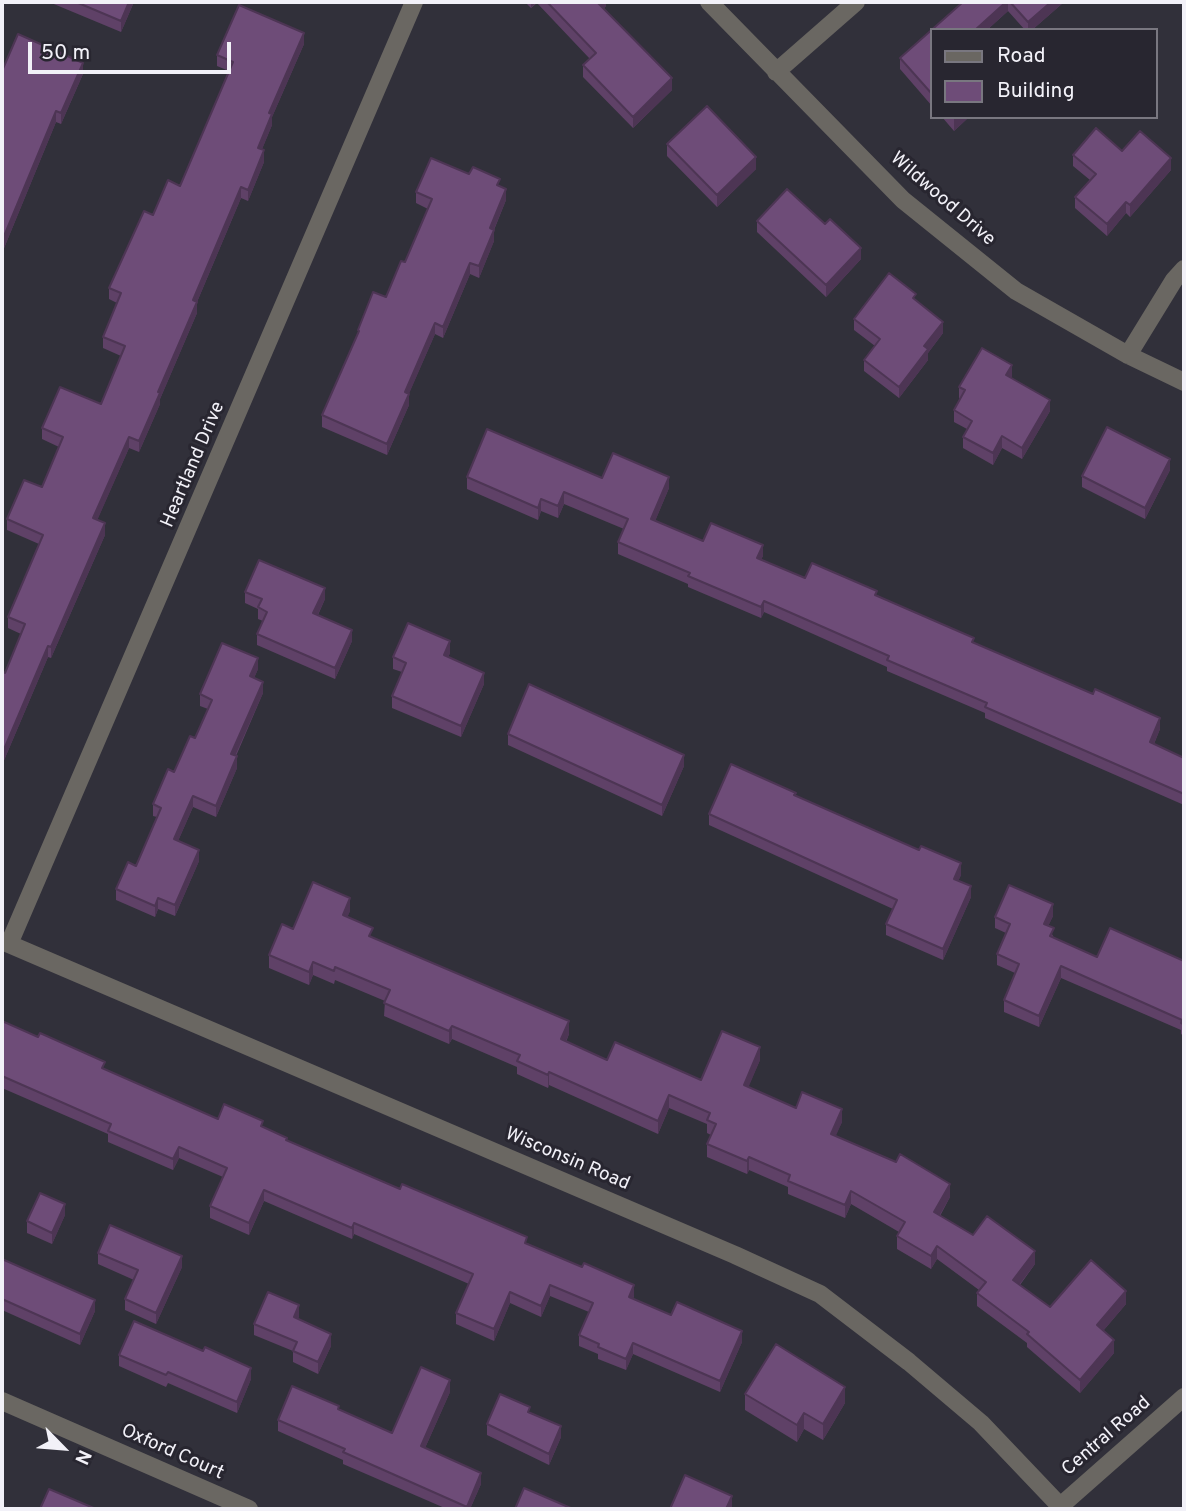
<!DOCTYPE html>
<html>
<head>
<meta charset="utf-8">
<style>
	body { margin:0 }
	#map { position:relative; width:1186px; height:1511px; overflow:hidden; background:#31303a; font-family:Overpass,sans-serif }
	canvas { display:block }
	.frame { position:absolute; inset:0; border:4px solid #f2f1f8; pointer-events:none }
	.legend { position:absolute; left:930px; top:28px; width:228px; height:91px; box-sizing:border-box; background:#282630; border:2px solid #797780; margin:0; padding:9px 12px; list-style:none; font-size:21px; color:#f2f1f8 }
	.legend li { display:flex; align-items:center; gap:14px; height:35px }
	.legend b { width:35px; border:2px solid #797780 }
	.north { position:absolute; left:28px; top:1413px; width:70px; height:70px; -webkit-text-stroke:5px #282630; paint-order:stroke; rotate:115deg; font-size:19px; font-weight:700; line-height:28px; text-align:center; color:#f2f1f8 }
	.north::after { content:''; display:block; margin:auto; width:24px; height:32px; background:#f2f1f8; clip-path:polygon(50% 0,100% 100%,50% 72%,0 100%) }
	.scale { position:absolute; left:28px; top:42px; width:203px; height:32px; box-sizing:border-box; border:4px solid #f2f1f8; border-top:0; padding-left:9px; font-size:21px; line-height:24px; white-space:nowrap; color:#f2f1f8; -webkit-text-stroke:5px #282630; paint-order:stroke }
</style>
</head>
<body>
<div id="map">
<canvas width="1186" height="1511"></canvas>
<div class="frame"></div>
<ul class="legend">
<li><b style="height:9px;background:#6a6762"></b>Road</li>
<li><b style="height:19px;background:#6e4c78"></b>Building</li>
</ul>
<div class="north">N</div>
<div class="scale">50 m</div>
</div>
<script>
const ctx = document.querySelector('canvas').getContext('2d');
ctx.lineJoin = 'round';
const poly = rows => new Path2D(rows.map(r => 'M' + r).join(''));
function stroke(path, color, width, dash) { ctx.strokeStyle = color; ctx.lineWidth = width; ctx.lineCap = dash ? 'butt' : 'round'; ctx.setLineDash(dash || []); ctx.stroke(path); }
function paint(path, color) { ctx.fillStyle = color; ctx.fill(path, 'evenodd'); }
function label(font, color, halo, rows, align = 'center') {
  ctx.font = font + ' Overpass,sans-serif'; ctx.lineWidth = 6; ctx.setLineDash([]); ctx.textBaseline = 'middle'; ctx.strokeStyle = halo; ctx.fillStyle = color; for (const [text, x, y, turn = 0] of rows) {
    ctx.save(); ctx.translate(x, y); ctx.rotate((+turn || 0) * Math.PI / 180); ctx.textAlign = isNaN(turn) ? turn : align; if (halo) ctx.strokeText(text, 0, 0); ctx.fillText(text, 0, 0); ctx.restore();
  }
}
stroke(poly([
	[709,2,903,200,1016,291,1128,355,1184,382],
	[776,72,856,2],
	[1128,355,1174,280,1184,269],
	[2,941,735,1255,820,1294,909,1362,981,1423,1060,1506],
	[9,944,414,2],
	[2,1401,249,1509],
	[1057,1509,1184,1397]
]), '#6a6762', 18);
paint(poly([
	[49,2,134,2,121,32],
	[525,2,606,2,606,6,604,8,672,90,633,128,583,77,583,65,590,59,537,3,531,8],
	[964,2,1064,2,1032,30,1025,30,1008,11,987,30,932,30,932,106,900,69,900,58],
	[304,44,272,117,272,125,262,149,264,162,248,201,241,198,197,302,197,313,160,399,160,404,139,452,129,448,97,520,105,535,51,658,48,657,2,765,2,671,5,673,21,634,8,628,8,617,39,544,7,530,7,519,42,487,59,447,42,439,42,428,101,404,121,356,103,348,103,337,117,303,109,299,109,288,153,215,180,186,229,71,217,66,217,55],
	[2,71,83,74,61,124,56,122,2,253],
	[942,117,969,117,954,131],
	[667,144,756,169,717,207,667,156],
	[1122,151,1171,170,1130,217,1126,213,1107,236,1075,208,1075,197,1090,180,1073,166,1073,155],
	[500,186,506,200,494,230,494,241,479,278,470,274,443,338,435,334,409,393,409,405,387,455,322,427,322,415,358,335,358,330,386,297,405,262,428,209,416,203,416,192],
	[757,221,861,259,826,297,757,232],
	[916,301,943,333,928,353,928,360,899,398,864,371,864,360,875,346,854,330,854,319],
	[1012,376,1011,378,1050,411,1022,459,1002,448,993,465,963,448,963,437,967,429,954,422,954,410,960,399,959,398,959,387],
	[1170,470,1145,519,1082,487,1082,476],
	[467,477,602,478,669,488,655,521,703,541,763,556,761,559,805,578,877,595,974,643,1160,729,1154,744,1184,758,1184,805,985,718,985,713,887,671,887,667,764,612,761,618,688,587,688,584,618,554,618,542,624,529,564,504,558,518,541,511,538,520,467,489],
	[245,592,325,599,318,615,352,641,335,679,257,645,257,634,263,621,258,619,258,609,245,603],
	[450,653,448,657,484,684,461,737,392,708,392,696,402,672,393,669,393,657],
	[258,669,254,678,263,693,236,756,237,768,216,817,193,807,178,841,199,861,175,916,158,909,155,917,116,900,116,889,136,866,157,817,153,816,153,804,174,772,195,738,208,709,200,706,200,694],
	[508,734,684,766,662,816,508,745],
	[796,796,961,875,958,881,971,897,943,960,886,935,886,924,893,909,709,825,709,814],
	[350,911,347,917,373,938,569,1034,566,1042,607,1060,701,1080,760,1060,748,1087,796,1108,842,1122,835,1136,950,1197,940,1216,973,1235,1035,1264,1020,1285,1050,1307,1126,1304,1103,1331,1114,1353,1080,1393,1027,1347,1027,1343,977,1306,977,1293,979,1290,937,1259,931,1269,897,1249,897,1236,899,1232,851,1204,845,1218,788,1194,788,1187,749,1170,747,1174,707,1157,707,1144,711,1135,707,1133,707,1124,669,1108,658,1134,549,1085,548,1088,517,1074,517,1067,452,1039,449,1044,384,1016,385,1001,335,980,334,984,313,975,309,985,269,968,269,955,293,929],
	[1053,916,1048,926,1054,938,1097,957,1184,961,1184,1036,1181,1034,1181,1030,1061,978,1039,1027,1004,1012,1004,1000,1015,973,997,965,997,954,1006,933,995,928,995,917],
	[2,1021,105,1069,218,1119,263,1127,287,1140,527,1243,634,1296,633,1299,671,1315,742,1342,720,1392,633,1354,626,1370,598,1359,598,1354,579,1346,579,1335,589,1312,550,1296,541,1317,510,1303,494,1341,456,1324,456,1313,469,1284,354,1234,352,1239,264,1201,249,1235,210,1218,210,1206,223,1177,179,1158,173,1170,108,1142,108,1134,2,1088],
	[65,1215,52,1244,27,1233,27,1221],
	[98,1253,182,1267,156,1324,125,1310,125,1299,134,1280,98,1264],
	[2,1259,95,1311,80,1345,2,1310],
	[299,1316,298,1319,331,1346,318,1374,293,1362,293,1351,254,1335,254,1324],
	[203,1351,251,1379,237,1413,168,1383,166,1387,119,1366,119,1355],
	[450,1392,425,1448,481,1484,470,1509,447,1509,343,1464,343,1460,278,1431,278,1420,339,1410,392,1433],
	[745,1394,845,1403,823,1440,804,1429,797,1442,745,1410],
	[487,1424,561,1437,549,1465,487,1435]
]), '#5f4167');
paint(poly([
	[129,2,134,2,121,32,121,21],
	[531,2,537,2,531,8],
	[599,2,606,2,606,6,598,14],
	[1006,2,1008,2,1008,11,987,30,975,30],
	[1051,2,1064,2,1032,30,1028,30,1028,22],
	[304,33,304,44,272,117,272,125,258,159,258,148,269,113],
	[83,63,83,74,61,124,61,113],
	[672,78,672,90,633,128,633,117],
	[56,111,56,122,2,253,2,241],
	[956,117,969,117,954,131,954,119],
	[264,150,264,162,248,201,248,190],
	[756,157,756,169,717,207,717,195],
	[1171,158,1171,170,1130,217,1130,205],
	[241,187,241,198,194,309,197,302,197,313,160,399,160,404,139,452,139,441,193,300],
	[506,189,506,200,490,239,490,228],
	[1126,202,1126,213,1107,236,1107,224],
	[494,230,494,241,479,278,479,266],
	[861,248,861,259,826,297,826,285],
	[470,263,470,274,443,338,443,327],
	[943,322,943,333,928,353,928,360,899,398,899,387,924,346],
	[435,323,435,334,405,403,405,392],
	[1012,365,1012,376,1006,387,1006,375],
	[409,394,409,405,387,455,387,444],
	[1050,400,1050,411,1022,459,1022,448],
	[1002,436,1002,448,993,465,993,453],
	[129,437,129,448,93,530,93,518],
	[1170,459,1170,470,1145,519,1145,508],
	[669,477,669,488,651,531,651,519],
	[564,492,564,504,558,518,558,506],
	[541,499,541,511,538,520,538,508],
	[105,523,105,535,51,658,51,647],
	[763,545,763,556,757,569,757,558],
	[325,588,325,599,313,625,313,613],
	[764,601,764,612,761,618,761,607],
	[352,630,352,641,335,679,335,668],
	[450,641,450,653,444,667,444,655],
	[48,646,48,657,2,765,2,754],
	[258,658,258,669,250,687,250,676],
	[484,673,484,684,461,737,461,726],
	[263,682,263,693,231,765,231,754],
	[1160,718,1160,729,1150,753,1150,742],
	[684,755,684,766,662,816,662,805],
	[237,756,237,768,216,817,216,806],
	[193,796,193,807,174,850,174,839],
	[199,850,199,861,175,916,175,905],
	[961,863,961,875,954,890,954,879],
	[971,886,971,897,943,960,943,949],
	[158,898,158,909,155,917,155,906],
	[350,898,350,911,343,928,343,915],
	[1053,904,1053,916,1044,935,1044,924],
	[313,962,313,975,309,985,309,972],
	[1061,966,1061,978,1039,1027,1039,1016],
	[569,1021,569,1034,561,1052,561,1039],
	[452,1026,452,1039,449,1044,449,1031],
	[760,1047,760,1060,744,1098,744,1085],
	[549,1072,549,1085,548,1088,548,1075],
	[669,1095,669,1108,658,1134,658,1121],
	[842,1109,842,1122,831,1147,831,1134],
	[179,1147,179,1158,173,1170,173,1159],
	[749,1157,749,1170,747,1174,747,1161],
	[950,1184,950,1197,934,1225,934,1212],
	[264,1190,264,1201,249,1235,249,1223],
	[851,1191,851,1204,845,1218,845,1205],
	[65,1204,65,1215,52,1244,52,1233],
	[354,1223,354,1234,352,1239,352,1228],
	[937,1246,937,1259,931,1269,931,1256],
	[1035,1251,1035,1264,1013,1293,1013,1280],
	[182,1256,182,1267,156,1324,156,1313],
	[550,1285,550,1296,541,1317,541,1306],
	[634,1285,634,1296,629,1308,629,1297],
	[1126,1291,1126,1304,1097,1338,1097,1325],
	[510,1292,510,1303,494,1341,494,1329],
	[95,1300,95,1311,80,1345,80,1334],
	[299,1305,299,1316,294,1328,294,1317],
	[742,1331,742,1342,720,1392,720,1381],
	[331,1334,331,1346,318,1374,318,1362],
	[1114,1340,1114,1353,1080,1393,1080,1380],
	[633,1343,633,1354,626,1370,626,1359],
	[251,1368,251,1379,237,1413,237,1402],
	[450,1380,450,1392,421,1457,421,1446],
	[845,1387,845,1403,823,1440,823,1424],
	[804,1413,804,1429,797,1442,797,1425],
	[561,1426,561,1437,549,1465,549,1454],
	[481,1473,481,1484,470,1509,467,1509,467,1507],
	[732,1496,732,1507,731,1509,726,1509]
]), '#4d3554');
const building = poly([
	[76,2,129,2,121,21,76,2],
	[547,2,599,2,598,3,672,78,633,117,583,65,596,53,547,2],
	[963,2,1006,2,975,30,932,30,932,94,900,58,963,2],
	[1010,2,1051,2,1028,22,1010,2],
	[239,5,304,33,269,113,272,114,258,148,264,150,248,190,241,187,193,300,197,302,158,392,160,393,139,441,129,437,93,518,105,523,51,647,48,646,2,754,2,671,5,673,25,624,8,617,43,535,7,519,24,480,42,487,63,437,42,428,60,387,101,404,125,346,103,337,121,293,109,288,144,211,153,215,168,180,180,186,233,62,217,55,239,5],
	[18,34,83,63,61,113,56,111,2,241,2,90,3,87,2,87,2,71,18,34],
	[707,106,756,157,717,195,667,144,707,106],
	[1096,128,1122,151,1140,131,1171,158,1130,205,1126,202,1107,224,1075,197,1096,174,1073,155,1096,128],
	[431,158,469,174,473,167,500,179,497,185,506,189,490,228,494,230,479,266,470,263,443,327,435,323,405,392,409,394,387,444,322,415,359,331,358,330,373,292,386,297,401,261,405,262,432,199,416,192,431,158],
	[787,189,825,224,830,219,861,248,826,285,757,221,787,189],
	[889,273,916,294,913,298,943,322,924,346,928,349,899,387,864,360,880,339,854,319,889,273],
	[982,348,1012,365,1006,375,1050,400,1022,448,1002,436,993,453,963,437,972,421,954,410,965,390,959,387,982,348],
	[1107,427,1170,459,1145,508,1082,476,1107,427],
	[487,429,602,478,613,453,669,477,651,519,703,541,711,523,763,545,757,558,805,578,812,563,877,591,875,595,974,638,972,642,1093,694,1095,689,1160,718,1150,742,1184,758,1184,794,985,707,987,703,887,660,889,656,764,601,761,607,688,576,690,573,618,542,628,519,564,492,558,506,541,499,538,508,467,477,487,429],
	[259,560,325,588,313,613,352,630,335,668,257,634,267,612,258,607,262,599,245,592,259,560],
	[408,623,450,641,444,655,484,673,461,726,392,696,406,663,393,657,408,623],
	[222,643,258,658,250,676,263,682,231,754,237,756,216,806,193,796,174,839,199,850,175,905,158,898,155,906,116,889,128,862,136,866,161,808,153,804,168,769,174,772,190,736,195,738,212,700,200,694,222,643],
	[529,684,684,755,662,805,508,734,529,684],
	[731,764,796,793,794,795,919,850,921,846,961,863,954,879,971,886,943,949,886,924,897,900,709,814,731,764],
	[313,882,350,898,343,915,373,928,369,936,569,1021,561,1039,607,1060,615,1042,701,1080,722,1031,760,1047,744,1085,796,1108,802,1092,842,1109,831,1134,896,1162,900,1154,950,1184,934,1212,973,1235,987,1216,1035,1251,1013,1280,1050,1307,1091,1260,1126,1291,1097,1325,1114,1340,1080,1380,1027,1334,1029,1332,977,1293,986,1282,937,1246,931,1256,897,1236,905,1222,851,1191,845,1205,788,1181,790,1175,749,1157,747,1161,707,1144,716,1124,707,1120,710,1113,669,1095,658,1121,549,1072,548,1075,517,1061,520,1055,452,1026,449,1031,384,1003,390,990,335,967,334,971,313,962,309,972,269,955,282,924,293,929,313,882],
	[1009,885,1053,904,1044,924,1054,928,1050,936,1097,957,1110,928,1184,961,1184,1025,1181,1023,1182,1020,1061,966,1039,1016,1004,1000,1019,964,997,954,1010,924,995,917,1009,885],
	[2,1021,38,1037,40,1033,105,1062,102,1068,218,1119,224,1104,263,1121,261,1126,287,1138,286,1140,400,1189,402,1184,492,1222,527,1237,525,1243,582,1267,584,1263,634,1285,629,1297,671,1315,677,1302,742,1331,720,1381,633,1343,626,1359,598,1347,599,1344,579,1335,593,1303,550,1285,541,1306,510,1292,494,1329,456,1313,473,1274,354,1223,352,1228,264,1190,249,1223,210,1206,227,1168,179,1147,173,1159,108,1131,111,1124,2,1076,2,1021],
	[40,1193,65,1204,52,1233,27,1221,40,1193],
	[110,1225,182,1256,156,1313,125,1299,138,1270,98,1253,110,1225],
	[2,1259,95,1300,80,1334,2,1299,2,1259],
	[268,1292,299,1305,294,1317,331,1334,318,1362,293,1351,297,1342,254,1324,268,1292],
	[134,1321,203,1351,205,1347,251,1368,237,1402,168,1372,166,1375,119,1355,134,1321],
	[776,1344,845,1387,823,1424,804,1413,797,1425,745,1394,776,1344],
	[421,1367,450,1380,421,1446,481,1473,467,1507,343,1452,345,1449,278,1420,292,1386,339,1406,338,1409,392,1433,421,1367],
	[500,1394,530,1407,528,1412,561,1426,549,1454,487,1424,500,1394],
	[685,1475,732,1496,726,1509,670,1509,685,1475],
	[524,1488,573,1509,515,1509,524,1488],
	[49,1489,96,1509,40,1509,49,1489]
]);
paint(building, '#6e4c78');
stroke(building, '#4d3554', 2);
label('19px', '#f2f1f8', '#282630', [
	["Wildwood Drive",942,200,41],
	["Heartland Drive",194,465,-67],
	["Wisconsin Road",567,1160,23],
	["Central Road",1107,1437,-41],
	["Oxford Court",172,1453,24]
]);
</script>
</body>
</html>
